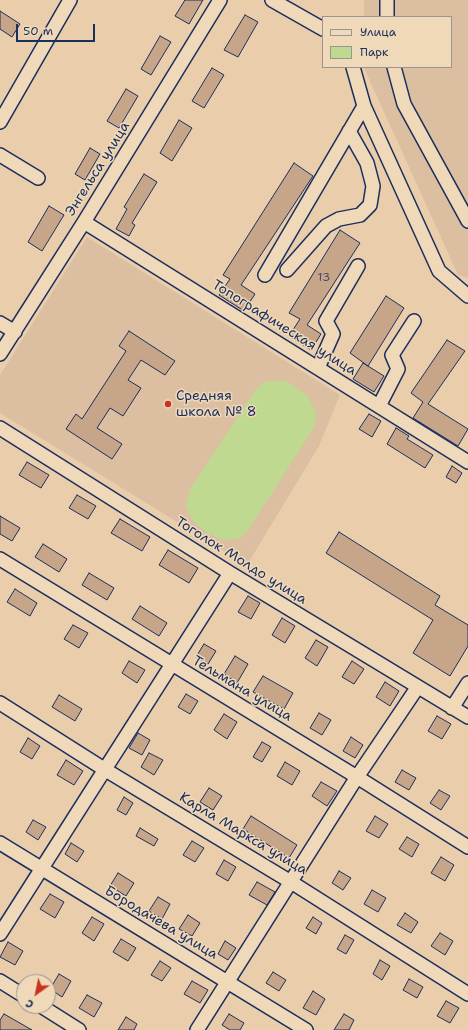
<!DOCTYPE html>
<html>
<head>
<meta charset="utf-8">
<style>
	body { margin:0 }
	#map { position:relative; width:468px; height:1030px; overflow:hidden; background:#eaceac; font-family:"Shantell Sans",sans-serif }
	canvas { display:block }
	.legend { position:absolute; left:322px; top:16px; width:130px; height:52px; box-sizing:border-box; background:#efd9b8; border:1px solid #9a9594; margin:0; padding:5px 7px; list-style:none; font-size:12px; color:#1b2f5e }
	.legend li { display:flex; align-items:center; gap:8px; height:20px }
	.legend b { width:20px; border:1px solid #9a9594 }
	.north { position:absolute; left:16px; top:974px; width:40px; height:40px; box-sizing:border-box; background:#efd9b8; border:1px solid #9a9594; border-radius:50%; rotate:213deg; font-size:11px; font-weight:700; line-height:16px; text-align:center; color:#1b2f5e }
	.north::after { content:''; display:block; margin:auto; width:14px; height:18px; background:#c8321e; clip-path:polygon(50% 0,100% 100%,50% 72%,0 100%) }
	.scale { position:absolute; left:16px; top:24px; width:79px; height:18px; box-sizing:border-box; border:2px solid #1b2f5e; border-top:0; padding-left:5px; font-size:12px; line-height:14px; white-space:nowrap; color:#1b2f5e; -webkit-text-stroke:3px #efd9b8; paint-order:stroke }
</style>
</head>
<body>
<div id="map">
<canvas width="468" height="1030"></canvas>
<ul class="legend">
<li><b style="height:5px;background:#efd9b8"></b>Улица</li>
<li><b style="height:11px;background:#bfd990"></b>Парк</li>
</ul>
<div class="north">С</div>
<div class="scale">50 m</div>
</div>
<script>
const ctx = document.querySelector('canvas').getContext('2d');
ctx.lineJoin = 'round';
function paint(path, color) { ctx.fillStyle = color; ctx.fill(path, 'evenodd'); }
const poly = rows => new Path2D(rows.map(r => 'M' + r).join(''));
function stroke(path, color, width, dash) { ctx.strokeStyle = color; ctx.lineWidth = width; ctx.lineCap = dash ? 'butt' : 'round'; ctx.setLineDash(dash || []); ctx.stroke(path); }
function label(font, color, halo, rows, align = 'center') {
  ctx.font = font + ' "Shantell Sans",sans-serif'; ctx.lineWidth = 3; ctx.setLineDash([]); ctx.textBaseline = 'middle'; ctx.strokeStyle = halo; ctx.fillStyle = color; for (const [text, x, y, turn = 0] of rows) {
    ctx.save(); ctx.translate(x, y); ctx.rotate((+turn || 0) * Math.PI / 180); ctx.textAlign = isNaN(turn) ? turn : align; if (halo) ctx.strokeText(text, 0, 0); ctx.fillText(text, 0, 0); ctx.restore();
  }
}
paint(poly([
	[364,0,468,0,468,278,458,275,364,68,451,67,451,17,364,17],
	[87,237,340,395,319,446,247,565,0,413,0,375]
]), '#dcbfa1');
paint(poly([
	[287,381,308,396,316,413,315,426,248,530,240,538,223,540,207,533,192,520,186,505,191,488,254,392,264,382]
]), '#bfd990');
const building = poly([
	[185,0,203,0,189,24,175,16,185,0],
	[0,11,20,24,12,37,0,29,0,11],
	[245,15,258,22,238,57,224,50,245,15],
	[160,36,171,42,151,75,141,69,160,36],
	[212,68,224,75,204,108,192,101,212,68],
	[126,89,138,96,119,128,107,121,126,89],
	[179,120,192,128,172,161,160,153,179,120],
	[90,148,100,154,85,180,75,174,90,148],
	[294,163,313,176,241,285,255,294,244,311,219,295,230,279,223,275,294,163],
	[144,174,157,182,132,223,135,225,129,236,116,229,127,209,124,207,144,174],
	[49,206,64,215,42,251,28,242,49,206],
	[340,230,360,243,307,325,321,334,311,350,289,336,300,319,289,313,340,230],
	[386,296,404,308,368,366,350,353,386,296],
	[129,331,175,361,165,375,141,360,128,380,141,388,123,416,110,408,97,428,122,444,112,459,66,429,76,414,82,419,126,351,119,346,129,331],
	[447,340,465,351,428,404,468,429,458,446,413,418,423,402,411,393,447,340],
	[363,363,384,376,374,392,353,379,363,363],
	[369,414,381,421,372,437,359,429,369,414],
	[396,428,409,436,407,439,433,455,425,468,387,444,396,428],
	[27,462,49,475,41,488,19,475,27,462],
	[452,466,462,473,456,483,446,477,452,466],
	[77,495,96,506,88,519,69,508,77,495],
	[0,516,20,528,12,541,0,534,0,516],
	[120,519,150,537,142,551,111,533,120,519],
	[339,532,440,596,435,605,468,625,468,646,450,676,413,653,433,620,326,553,339,532],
	[43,544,67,559,59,572,35,557,43,544],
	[168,550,198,568,189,583,159,565,168,550],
	[89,573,114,588,107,600,82,585,89,573],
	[15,589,37,603,30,616,7,602,15,589],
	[248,596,260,603,251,619,238,612,248,596],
	[140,606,167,623,159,636,132,619,140,606],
	[282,618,295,626,285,643,272,635,282,618],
	[73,625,88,633,79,648,64,639,73,625],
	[316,640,328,647,317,666,305,658,316,640],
	[204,644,216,651,208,664,196,657,204,644],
	[235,656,248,664,237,683,224,674,235,656],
	[129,661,145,670,137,683,122,673,129,661],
	[352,661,364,669,354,684,342,677,352,661],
	[263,676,293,693,284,709,253,692,263,676],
	[385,682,399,691,390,706,376,697,385,682],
	[186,694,198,701,190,714,178,707,186,694],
	[59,695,82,709,75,721,52,707,59,695],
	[319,713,331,720,322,735,310,728,319,713],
	[224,714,237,722,227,739,214,730,224,714],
	[437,716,451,724,442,739,428,731,437,716],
	[138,733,150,740,142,755,129,748,138,733],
	[351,737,363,745,355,758,343,751,351,737],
	[28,738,40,746,32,759,20,752,28,738],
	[262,742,271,747,262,762,253,757,262,742],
	[149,753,163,760,154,775,141,767,149,753],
	[66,760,83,771,74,785,57,775,66,760],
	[285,762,300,771,292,785,277,776,285,762],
	[402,770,416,778,409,790,395,782,402,770],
	[321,782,337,791,327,806,312,796,321,782],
	[209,788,222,796,213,810,200,802,209,788],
	[439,790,450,796,441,810,430,803,439,790],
	[124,797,133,803,126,815,117,810,124,797],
	[251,816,297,845,289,858,243,829,251,816],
	[375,816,388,824,379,838,366,831,375,816],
	[33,820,46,827,38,840,26,832,33,820],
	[140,828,158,839,154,846,136,836,140,828],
	[407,837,419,844,412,857,399,849,407,837],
	[192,841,204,848,195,862,183,855,192,841],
	[71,843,84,851,77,862,65,854,71,843],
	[441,857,454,865,445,881,431,873,441,857],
	[224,860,236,867,228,881,216,874,224,860],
	[339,871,351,878,343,890,332,883,339,871],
	[118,873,134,883,126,896,110,886,118,873],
	[257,882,275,892,267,905,249,895,257,882],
	[372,890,386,898,378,912,364,904,372,890],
	[50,894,64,902,55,918,40,909,50,894],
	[158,897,170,904,162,919,149,911,158,897],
	[405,913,418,922,411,933,397,925,405,913],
	[188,915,200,923,192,936,179,929,188,915],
	[92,917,104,924,94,941,82,933,92,917],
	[313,917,322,923,316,934,306,928,313,917],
	[440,933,453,941,445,955,431,946,440,933],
	[345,935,354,940,346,954,337,949,345,935],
	[121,939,136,948,128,961,113,952,121,939],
	[225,941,236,948,228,960,218,954,225,941],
	[8,942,23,951,15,965,0,957,8,942],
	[380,960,390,966,382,980,373,974,380,960],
	[160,961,171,968,162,981,151,975,160,961],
	[273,972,286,980,279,991,266,983,273,972],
	[59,974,71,981,62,997,50,989,59,974],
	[409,979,423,987,417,998,403,990,409,979],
	[192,981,208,990,200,1003,184,994,192,981],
	[313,991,325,999,316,1015,303,1008,313,991],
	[87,995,102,1003,94,1017,79,1008,87,995],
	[446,1001,459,1008,450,1023,437,1016,446,1001],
	[4,1014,32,1030,0,1030,0,1020,4,1014],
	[229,1014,244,1023,240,1030,230,1030,222,1025,229,1014],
	[344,1014,354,1020,349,1030,334,1030,344,1014],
	[126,1017,137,1024,134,1030,118,1030,126,1017]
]);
paint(building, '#c7a589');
stroke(building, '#1b2f5e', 1);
const minor = poly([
	[272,0,323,29],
	[387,0,387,17],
	[353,67,364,106,439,271,468,296],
	[394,67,404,104,468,221],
	[0,122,70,0],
	[0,155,38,178],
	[84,222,468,462],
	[287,270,326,226,339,219,360,215,370,205,373,186,367,163,349,131],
	[265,275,364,106],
	[0,323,15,332],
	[0,354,84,222,220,0],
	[318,368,333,334,326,321,358,266],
	[379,406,398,369,392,355,414,321],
	[0,428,230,573,468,717],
	[0,559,357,777,468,847],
	[0,703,104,769,291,882,468,994],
	[452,708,468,683],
	[0,843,306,1030],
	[0,934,230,573],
	[0,981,24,996],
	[41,1006,79,1030],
	[197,1030,357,777,417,688]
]);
stroke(minor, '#1b2f5e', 16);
stroke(minor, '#efd9b8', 13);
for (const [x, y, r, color] of [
	[168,404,4,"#c8321e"]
]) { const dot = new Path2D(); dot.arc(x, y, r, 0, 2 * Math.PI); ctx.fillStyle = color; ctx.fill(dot); stroke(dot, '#efd9b8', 1.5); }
label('12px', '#464c69', null, [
	["13",324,278]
]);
label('14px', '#1b2f5e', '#efd9b8', [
	["Энгельса улица",98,169,-58],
	["Топографическая улица",284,328,32],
	["Тоголок Молдо улица",241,561,32],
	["Тельмана улица",242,689,31],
	["Карла Маркса улица",243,834,31],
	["Бородачева улица",161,923,31]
]);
label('14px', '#1b2f5e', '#efd9b8', [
	["Средняя",176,396],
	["школа № 8",176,412]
], 'left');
</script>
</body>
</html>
